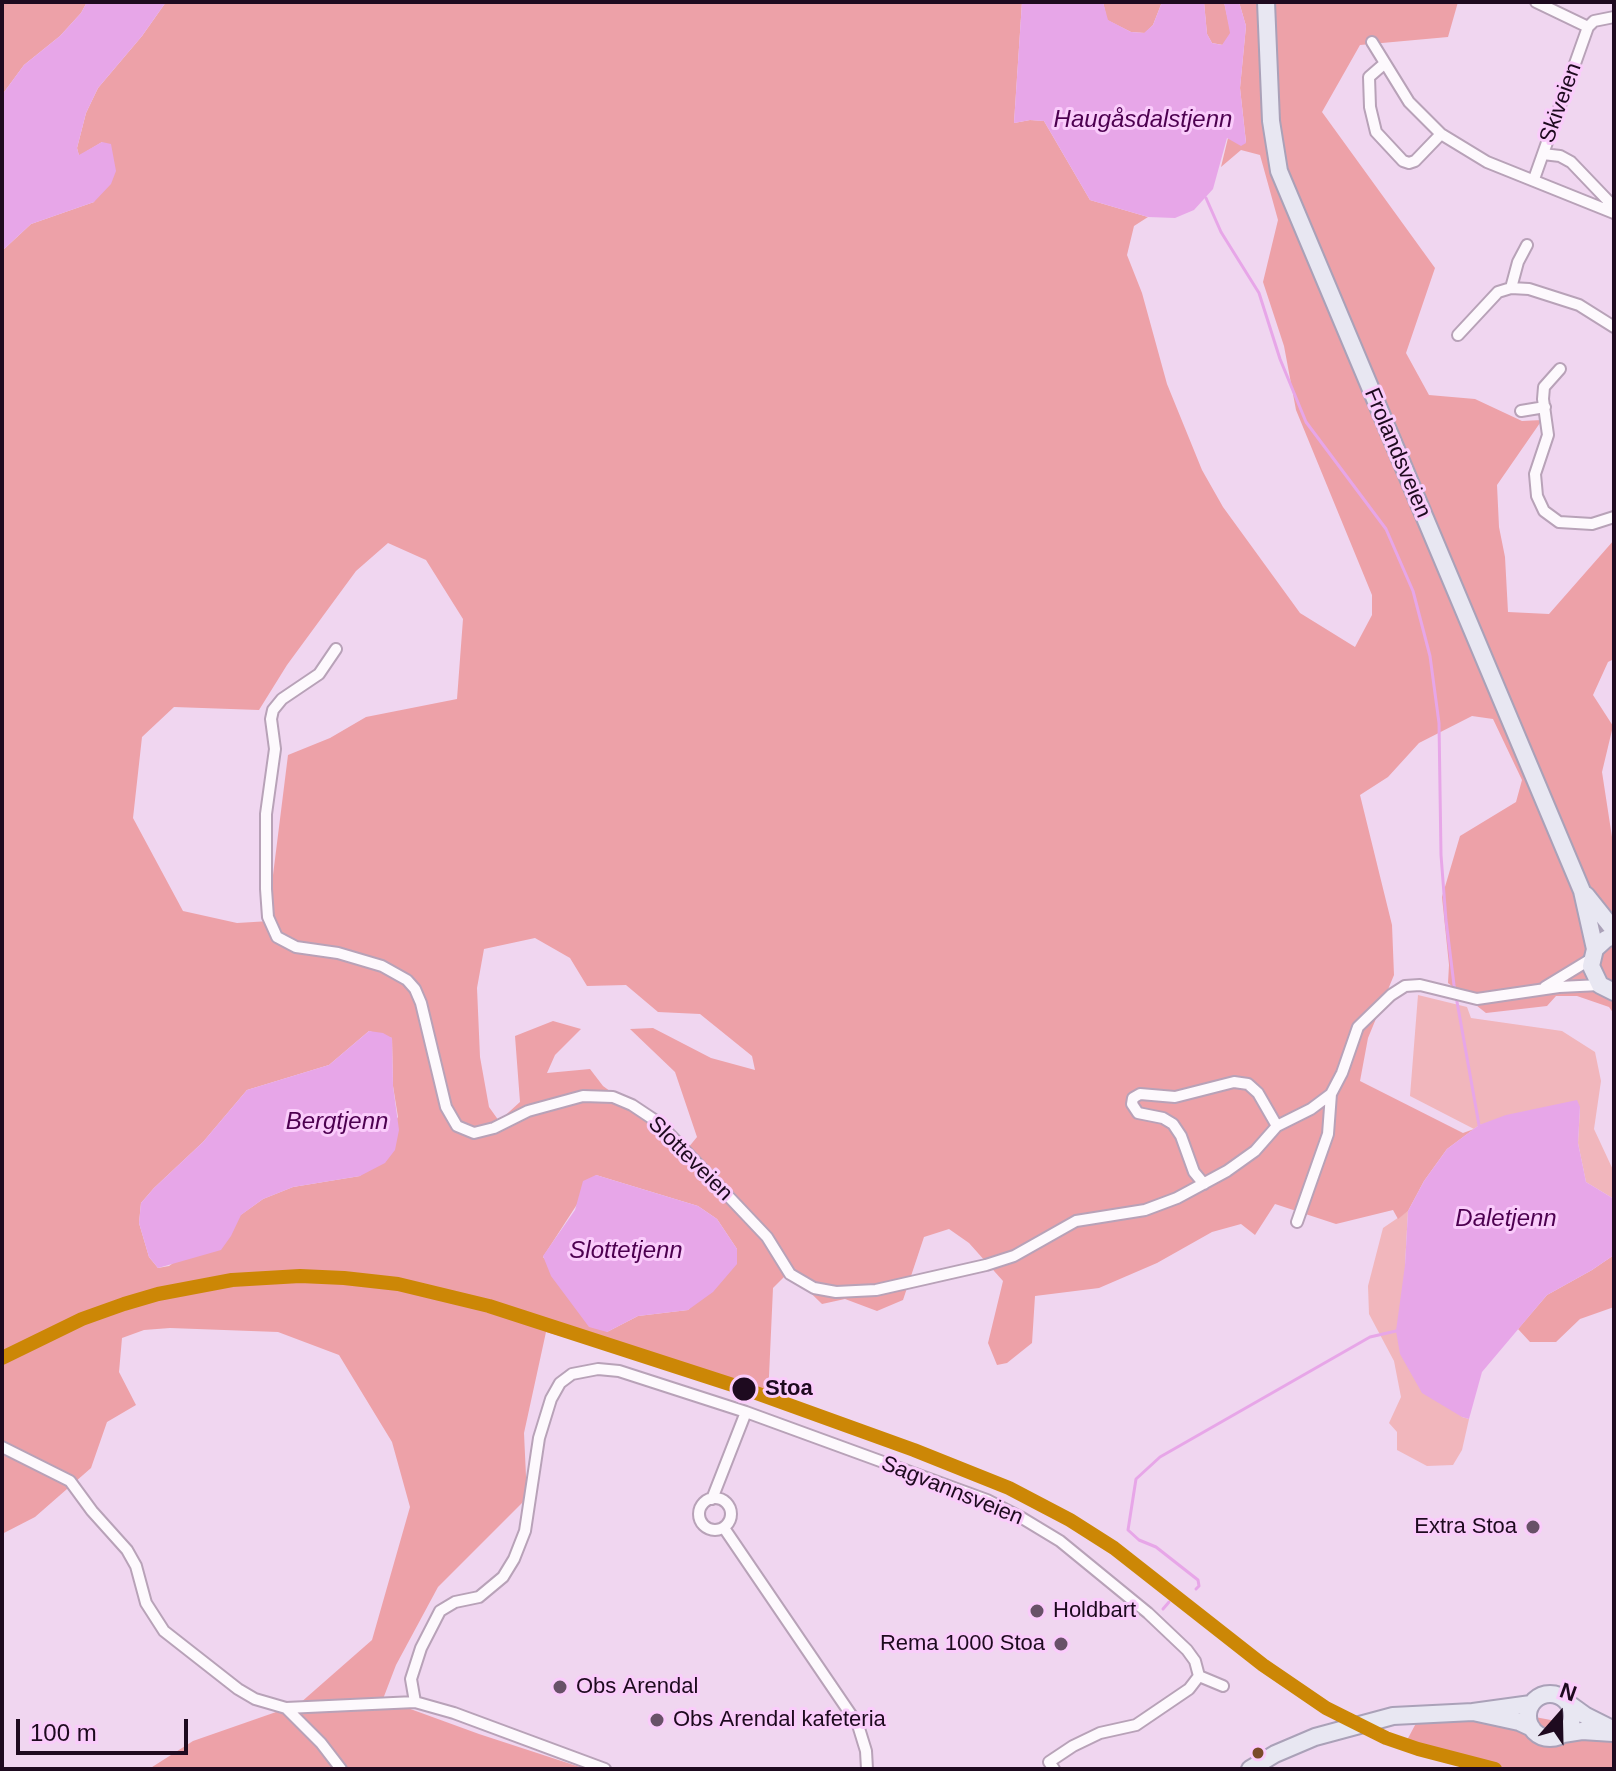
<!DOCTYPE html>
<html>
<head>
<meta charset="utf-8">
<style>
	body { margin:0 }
	#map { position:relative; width:1616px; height:1771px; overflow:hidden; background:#f0d6f0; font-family:Helvetica,sans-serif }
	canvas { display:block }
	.frame { position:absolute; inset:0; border:4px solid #1e0a1f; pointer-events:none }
	.north { position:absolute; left:1520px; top:1675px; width:80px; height:80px; -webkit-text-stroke:6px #faccfb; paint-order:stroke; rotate:20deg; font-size:22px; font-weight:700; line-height:32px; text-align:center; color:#1e0a1f }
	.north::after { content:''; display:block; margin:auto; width:28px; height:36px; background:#1e0a1f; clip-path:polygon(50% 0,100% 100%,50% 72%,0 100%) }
	.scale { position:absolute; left:16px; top:1719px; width:172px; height:36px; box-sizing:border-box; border:4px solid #1e0a1f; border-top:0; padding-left:10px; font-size:24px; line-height:28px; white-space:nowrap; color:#1e0a1f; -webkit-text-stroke:6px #faccfb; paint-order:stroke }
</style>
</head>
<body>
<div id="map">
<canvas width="1616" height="1771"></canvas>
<div class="frame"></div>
<div class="north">N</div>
<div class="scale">100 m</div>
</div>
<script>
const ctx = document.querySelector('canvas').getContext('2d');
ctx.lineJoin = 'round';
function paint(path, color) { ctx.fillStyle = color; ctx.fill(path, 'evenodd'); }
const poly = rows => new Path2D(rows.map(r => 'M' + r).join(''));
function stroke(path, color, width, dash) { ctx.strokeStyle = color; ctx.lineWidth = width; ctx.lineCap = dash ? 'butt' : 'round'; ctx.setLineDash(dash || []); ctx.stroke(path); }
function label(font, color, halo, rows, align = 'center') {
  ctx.font = font + ' Helvetica,sans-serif'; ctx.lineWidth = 6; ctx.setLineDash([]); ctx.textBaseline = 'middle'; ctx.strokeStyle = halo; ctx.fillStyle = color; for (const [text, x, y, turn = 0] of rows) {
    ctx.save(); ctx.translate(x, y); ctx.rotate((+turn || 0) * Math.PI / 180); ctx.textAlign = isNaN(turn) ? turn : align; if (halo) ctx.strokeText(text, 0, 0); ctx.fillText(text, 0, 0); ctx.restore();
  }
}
paint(poly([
	[1418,995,1467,1007,1471,1018,1562,1031,1595,1052,1601,1081,1594,1129,1614,1172,1614,1199,1586,1182,1578,1143,1580,1107,1479,1125,1474,1129,1410,1096],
	[1408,1211,1405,1265,1462,1417,1469,1419,1462,1450,1453,1465,1427,1466,1397,1450,1397,1432,1389,1423,1401,1397,1394,1361,1369,1314,1368,1286,1383,1228]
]), '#f1b6bc');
paint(poly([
	[2,2,87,2,81,13,60,36,24,65,2,95],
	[166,2,1022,2,1014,123,1030,120,1044,121,1090,200,1148,217,1134,226,1127,255,1142,293,1167,384,1202,470,1223,507,1300,613,1355,647,1372,615,1372,595,1296,410,1284,346,1263,282,1278,220,1260,155,1241,150,1221,167,1228,138,1246,142,1240,88,1246,26,1239,2,1458,2,1448,37,1360,45,1322,112,1435,268,1406,353,1429,395,1475,399,1522,421,1542,420,1497,485,1499,527,1505,557,1508,612,1549,614,1614,540,1614,659,1608,662,1593,695,1613,726,1602,772,1614,850,1614,1014,1609,1007,1577,996,1556,996,1547,1006,1486,1013,1448,983,1449,965,1442,897,1460,836,1516,802,1522,780,1493,719,1472,716,1419,743,1388,777,1360,795,1392,925,1394,975,1368,1038,1360,1081,1463,1133,1474,1129,1447,1149,1424,1181,1408,1211,1398,1219,1393,1210,1336,1224,1275,1204,1255,1235,1241,1224,1212,1232,1157,1263,1099,1288,1035,1296,1032,1343,1007,1363,997,1365,988,1343,1003,1281,969,1243,949,1229,924,1237,903,1300,877,1311,845,1299,822,1304,789,1272,773,1288,768,1398,744,1388,546,1332,524,1433,527,1498,438,1587,396,1665,383,1699,479,1734,586,1769,149,1769,193,1741,299,1704,372,1640,410,1507,392,1442,339,1355,278,1332,170,1328,144,1330,122,1338,119,1372,136,1405,107,1422,91,1468,35,1517,2,1534,2,251,31,224,94,202,102,142,79,156,77,148,86,113,98,88,142,36],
	[388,543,426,560,463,619,457,699,366,717,330,738,288,755,273,875,270,921,237,923,183,911,133,818,142,737,174,707,259,710,287,665,356,571],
	[535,938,570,958,587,986,626,985,658,1012,700,1014,752,1056,755,1070,711,1058,653,1028,630,1029,675,1072,697,1137,688,1148,603,1086,590,1069,547,1073,555,1055,581,1029,553,1021,515,1036,520,1102,499,1121,489,1107,480,1057,477,988,484,949],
	[369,1031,392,1038,393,1086,398,1117,360,1176,293,1187,263,1199,169,1266,158,1268,149,1257,139,1223,141,1203,154,1188,203,1142,247,1090,329,1065],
	[596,1175,698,1206,717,1219,737,1249,688,1310,638,1316,607,1332,543,1257],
	[1103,2,1162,2,1153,25,1145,33,1131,32,1107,20],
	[1204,2,1224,2,1231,33,1223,45,1212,43,1207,34],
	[1614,1255,1614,1307,1580,1319,1556,1342,1530,1342,1518,1329,1547,1295,1592,1270],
	[1477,1706,1614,1732,1614,1769,1489,1769,1406,1742,1422,1712]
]), '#eda1a8');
paint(poly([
	[87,2,166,2,142,36,98,88,86,113,77,148,79,155,102,142,111,144,116,171,111,184,94,202,31,224,2,251,2,95,24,65,60,36,81,13],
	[1022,2,1103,2,1108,20,1131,32,1144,33,1153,25,1162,2,1204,2,1207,34,1212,43,1222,45,1230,33,1224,2,1239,2,1246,26,1240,88,1246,143,1241,146,1227,138,1213,189,1194,210,1175,218,1148,217,1090,200,1044,121,1030,120,1014,123],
	[369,1031,383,1033,392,1038,393,1086,399,1130,395,1150,385,1163,360,1176,293,1187,263,1199,241,1215,231,1236,221,1250,158,1268,149,1257,139,1223,141,1203,154,1188,203,1142,247,1090,329,1065],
	[1577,1100,1580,1107,1578,1143,1586,1182,1614,1199,1614,1255,1592,1270,1547,1295,1482,1372,1469,1419,1462,1417,1422,1393,1400,1354,1396,1331,1405,1265,1408,1211,1424,1181,1447,1149,1479,1125,1506,1115],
	[596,1175,698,1206,717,1219,737,1249,737,1264,713,1292,688,1310,638,1316,607,1332,589,1327,551,1276,543,1256,575,1210,583,1181]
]), '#e7a6e8');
stroke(poly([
	[1206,198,1221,232,1259,293,1280,359,1306,422,1386,529,1413,591,1430,656,1439,723,1441,855,1446,920,1454,985,1479,1125],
	[1196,1589,1199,1586,1198,1580,1156,1547,1139,1540,1128,1530,1136,1479,1160,1457,1370,1337,1396,1331],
	[1163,1609,1169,1602]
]), '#e7a6e8', 3);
const minor = poly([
	[1536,2,1588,27],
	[1372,42,1409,102,1441,134,1487,162,1614,213],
	[1384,64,1369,77,1370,107,1376,132,1403,161,1409,163,1415,161,1441,134],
	[1543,154,1560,156,1571,162,1614,207],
	[1534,179,1588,27,1594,21,1614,17],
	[1511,288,1518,262,1527,245],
	[1458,335,1498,292,1511,288,1529,289,1579,305,1614,327],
	[1560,369,1544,387,1543,399,1548,435,1535,474,1537,496,1544,511,1559,522,1592,524,1614,517],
	[1521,411,1545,407],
	[336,649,319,674,282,699,273,710,271,719,275,749,266,814,266,889,268,917,277,937,296,947,338,953,382,966,407,980,415,989,421,1003,446,1107,457,1126,474,1133,494,1128,528,1111,583,1096,613,1097,632,1105,659,1123,767,1237,790,1274,814,1288,836,1292,876,1290,986,1265,1014,1256,1076,1221,1145,1210,1177,1198,1227,1171,1255,1151,1277,1126,1311,1109,1331,1094,1342,1073,1358,1027,1391,995,1405,986,1420,985,1477,999,1559,987,1600,985],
	[1545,987,1591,959],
	[1204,1184,1194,1172,1181,1136,1173,1124,1163,1118,1138,1113,1132,1104,1133,1098,1140,1094,1175,1097,1234,1082,1248,1084,1258,1093,1277,1126],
	[1297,1222,1328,1134,1331,1094],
	[2,1447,70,1481,92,1511,127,1550,136,1566,146,1603,164,1631,238,1689,255,1699,286,1708,321,1743,341,1769],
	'699 1514a16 16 0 1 1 32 0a16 16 0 1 1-32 0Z',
	[712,1499,746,1412],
	[724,1528,858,1725,866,1751,867,1769],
	[1199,1676,1223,1686],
	[286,1708,415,1702],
	[605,1769,454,1713,415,1702,411,1679,421,1648,440,1611,455,1602,479,1597,503,1577,514,1559,525,1531,539,1438,551,1399,560,1383,572,1374,598,1369,619,1371,746,1412,987,1500,1022,1518,1060,1541,1148,1613,1187,1650,1195,1661,1199,1676,1189,1689,1136,1725,1100,1733,1073,1746,1049,1762,1054,1769]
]);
const primary = poly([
	[1266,2,1271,121,1279,171,1582,891,1595,949],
	[1586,895,1614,930],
	[1614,936,1606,939,1595,949,1591,966,1600,985,1614,992],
	'1528 1716a22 22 0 1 1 44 0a22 22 0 1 1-44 0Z',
	[1568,1703,1586,1716,1614,1730],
	[1531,1704,1473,1712,1519,1722,1532,1728],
	[1563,1734,1582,1731,1613,1733],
	[1250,1769,1275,1754,1315,1737,1393,1716,1473,1712]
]);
stroke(minor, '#b8a2b8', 14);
stroke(primary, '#aaa1b8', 20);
stroke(minor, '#fdf9fd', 10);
stroke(primary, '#e8e7f2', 16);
stroke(poly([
	[2,1358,82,1319,124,1304,158,1294,232,1280,300,1276,344,1278,398,1284,489,1306,745,1389,914,1450,1009,1488,1070,1520,1114,1548,1263,1665,1326,1708,1386,1738,1418,1749,1495,1769]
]), '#cc8706', 14);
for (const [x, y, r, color] of [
	[744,1389,13,"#1e0a1f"],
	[1533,1527,8,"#685168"],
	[1037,1611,8,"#685168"],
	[1061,1644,8,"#685168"],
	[560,1687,8,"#685168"],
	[657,1720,8,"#685168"],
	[1258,1753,7,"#7a4b2a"]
]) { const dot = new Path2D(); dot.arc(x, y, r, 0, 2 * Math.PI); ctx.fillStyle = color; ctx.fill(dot); stroke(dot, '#faccfb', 3); }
label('22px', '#1e0a1f', '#faccfb', [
	["Skiveien",1561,103,-70],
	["Frolandsveien",1397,453,67],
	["Slotteveien",690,1159,45],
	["Sagvannsveien",952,1491,22]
]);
label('bold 22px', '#1e0a1f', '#faccfb', [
	["Stoa",765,1389]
], 'left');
label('22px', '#1e0a1f', '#faccfb', [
	["Extra Stoa",1517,1527,"right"],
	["Holdbart",1053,1611],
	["Rema 1000 Stoa",1045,1644,"right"],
	["Obs Arendal",576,1687],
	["Obs Arendal kafeteria",673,1720]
], 'left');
label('italic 24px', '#4d0050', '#faccfb', [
	["Haugåsdalstjenn",1143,120],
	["Bergtjenn",337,1122],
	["Daletjenn",1506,1219],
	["Slottetjenn",626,1251]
]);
</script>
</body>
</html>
